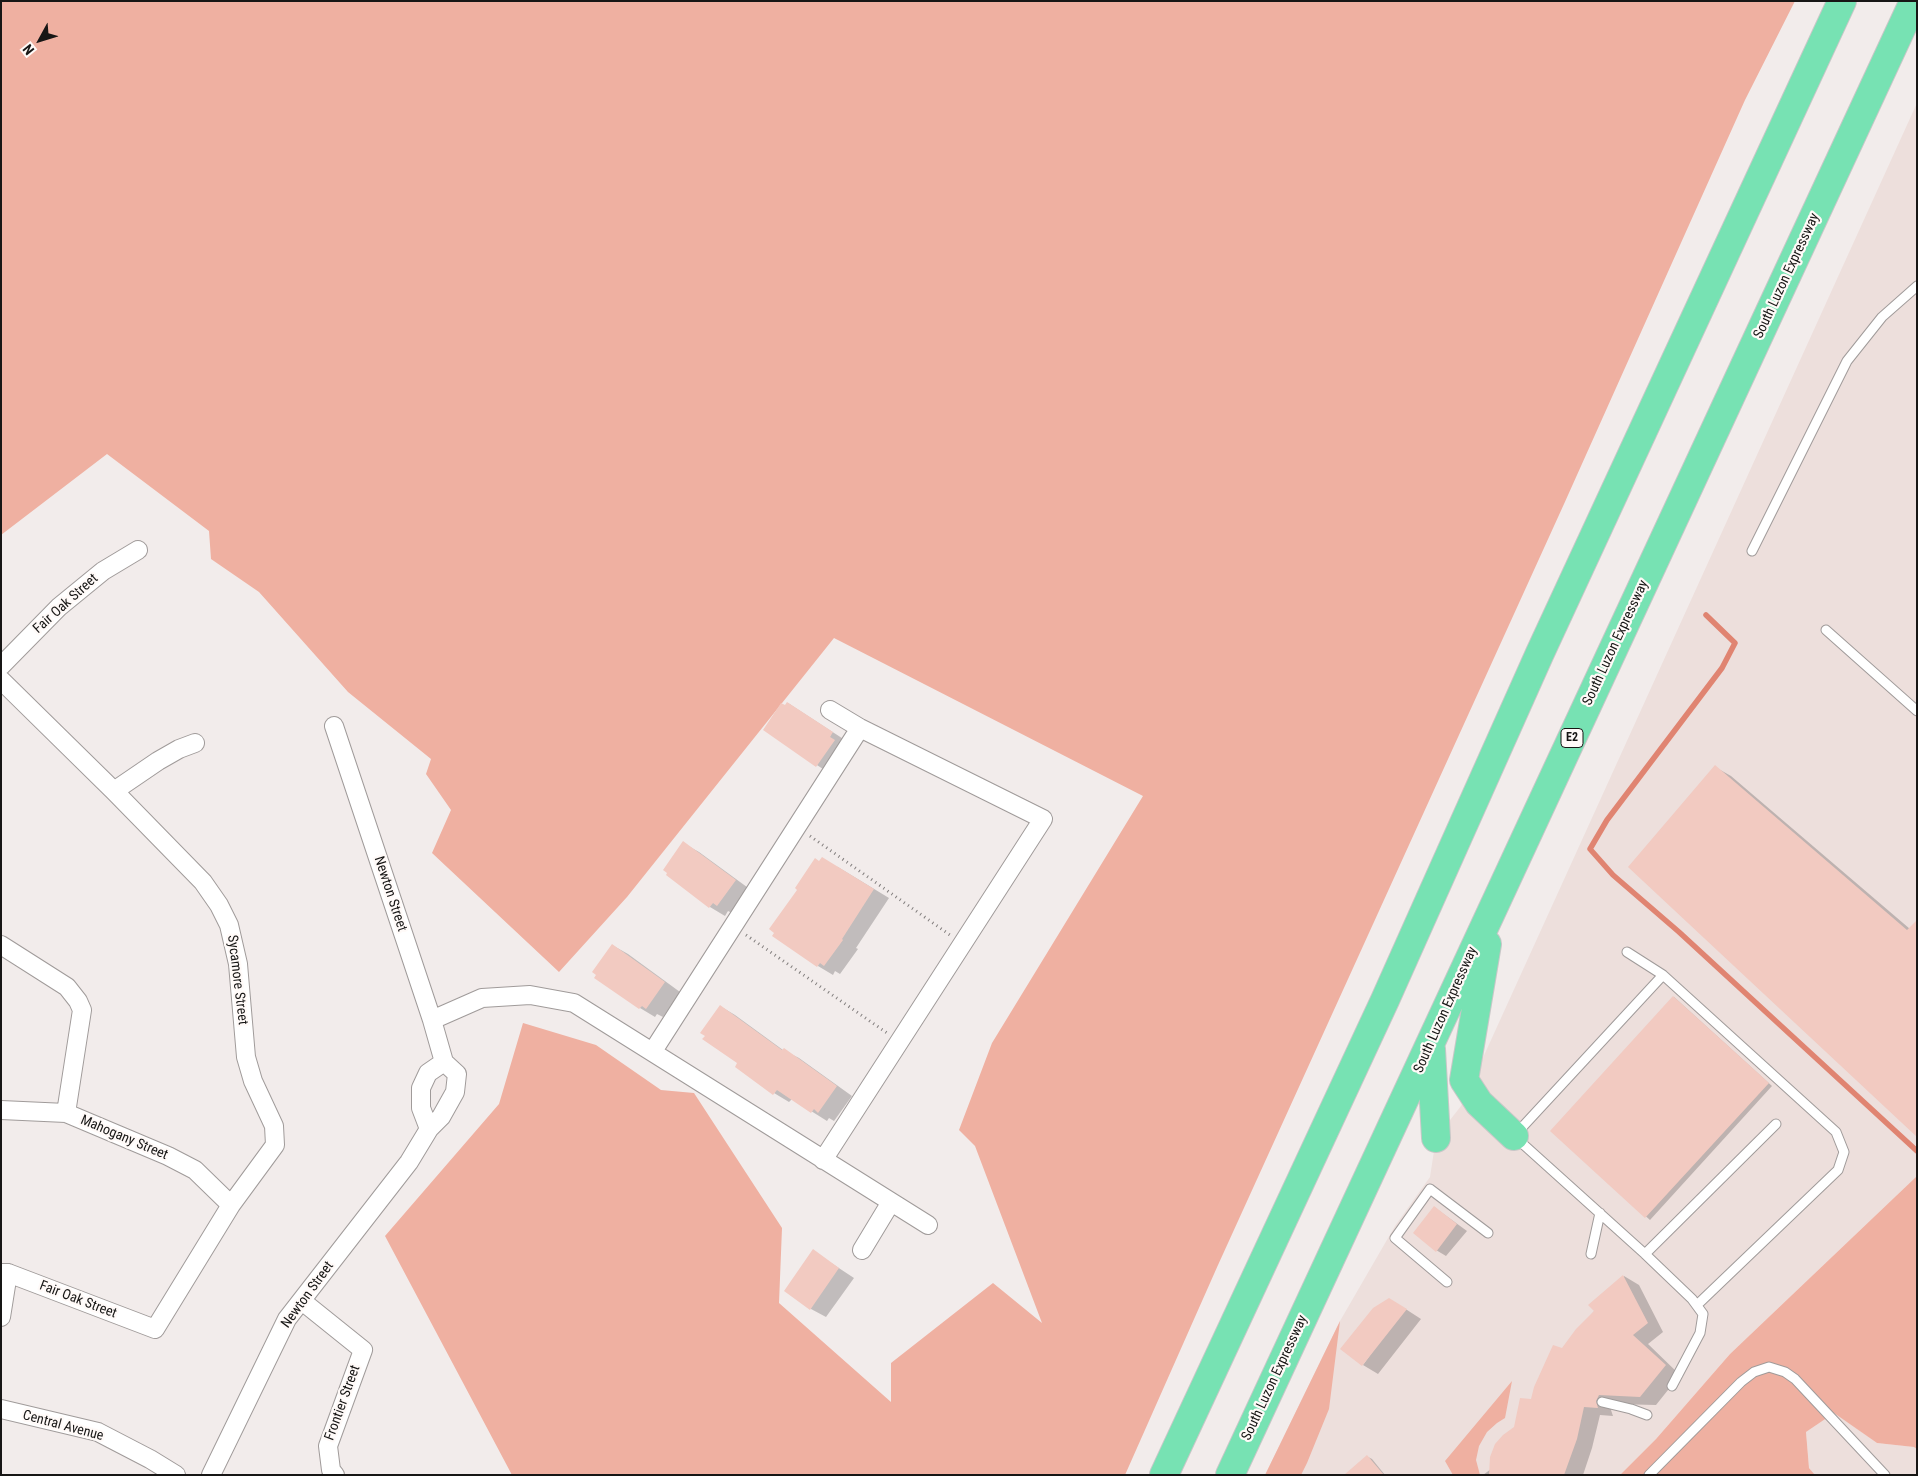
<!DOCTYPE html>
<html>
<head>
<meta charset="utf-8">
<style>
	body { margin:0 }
	#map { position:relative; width:1918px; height:1476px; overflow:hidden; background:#f2eceb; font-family:"Roboto Condensed",sans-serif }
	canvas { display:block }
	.frame { position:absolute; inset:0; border:2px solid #171615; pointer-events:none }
	.north { position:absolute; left:15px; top:15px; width:50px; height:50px; -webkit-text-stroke:4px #fffaf8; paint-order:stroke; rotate:231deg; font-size:14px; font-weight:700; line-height:20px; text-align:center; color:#171615 }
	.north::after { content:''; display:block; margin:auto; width:18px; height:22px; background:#171615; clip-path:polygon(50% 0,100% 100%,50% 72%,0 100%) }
</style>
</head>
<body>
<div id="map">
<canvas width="1918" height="1476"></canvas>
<div class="frame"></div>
<div class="north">N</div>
</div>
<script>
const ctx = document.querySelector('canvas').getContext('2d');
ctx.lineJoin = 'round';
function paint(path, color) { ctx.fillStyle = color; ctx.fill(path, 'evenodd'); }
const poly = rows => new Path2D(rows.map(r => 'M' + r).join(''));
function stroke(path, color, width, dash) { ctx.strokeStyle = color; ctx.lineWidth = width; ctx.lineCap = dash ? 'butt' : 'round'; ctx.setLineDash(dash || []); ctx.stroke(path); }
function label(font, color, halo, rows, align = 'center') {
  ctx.font = font + ' "Roboto Condensed",sans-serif'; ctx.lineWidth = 4.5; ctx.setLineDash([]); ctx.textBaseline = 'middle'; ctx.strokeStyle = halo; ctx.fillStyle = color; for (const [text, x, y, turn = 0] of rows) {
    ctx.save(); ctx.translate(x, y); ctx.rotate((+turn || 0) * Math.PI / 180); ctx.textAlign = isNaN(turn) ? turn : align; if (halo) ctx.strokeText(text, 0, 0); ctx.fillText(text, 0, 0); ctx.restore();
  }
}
paint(poly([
	[1917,103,1917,1176,1730,1354,1656,1439,1620,1475,1265,1475,1340,1321,1395,1226,1430,1177,1436,1138,1461,1106],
	[1834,1412,1877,1443,1915,1447,1917,1449,1917,1475,1815,1475,1809,1468,1806,1432]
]), '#eddfdc');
paint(poly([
	[1,1,1795,1,1745,100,1564,504,1218,1265,1125,1475,512,1475,385,1236,499,1104,523,1023,596,1045,661,1090,694,1093,782,1228,779,1303,891,1402,891,1363,993,1283,1042,1323,975,1146,959,1130,992,1043,1143,796,834,638,627,897,559,972,432,853,451,810,426,774,431,759,348,692,259,592,211,559,209,531,107,454,1,535],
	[1917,1176,1917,1449,1914,1447,1877,1443,1834,1413,1806,1432,1809,1468,1815,1475,1620,1475,1656,1439,1730,1354],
	[1340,1321,1329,1409,1307,1463,1301,1475,1265,1475],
	[1512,1381,1505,1418,1497,1423,1487,1432,1479,1446,1476,1460,1480,1475,1453,1475,1445,1461]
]), '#efb0a1');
paint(poly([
	[788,703,848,742,832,775,764,730],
	[1715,767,1731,776,1910,929,1917,1136],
	[683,843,699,852,751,890,734,914,728,911,725,916,710,907,667,875],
	[820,862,838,867,889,898,856,948,858,949,840,974,835,971,833,975,818,966],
	[612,945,628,954,680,992,663,1017,657,1014,655,1017,640,1008,596,978],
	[1674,997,1772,1086,1650,1220,1552,1131],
	[720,1006,735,1015,783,1050,799,1058,852,1096,834,1121,829,1118,827,1121,792,1099,789,1102,774,1093,739,1063],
	[1434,1207,1467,1231,1446,1256,1436,1250],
	[813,1251,854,1278,826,1317,811,1309],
	[1624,1276,1639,1285,1663,1332,1648,1344,1680,1375,1656,1405,1614,1404,1611,1410,1613,1416,1600,1415,1592,1448,1583,1475,1483,1475,1491,1469,1562,1349],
	[1404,1308,1421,1319,1378,1374,1363,1365],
	[1368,1457,1372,1459,1385,1475,1346,1475]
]), '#0003');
stroke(poly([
	[1706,615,1735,643,1722,668,1607,820,1590,849,1613,875,1679,932,1917,1151]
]), '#e08471', 5.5);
paint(poly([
	[787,702,833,732,830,737,835,740,816,767,763,730,781,703,785,705],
	[1715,765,1907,930,1917,920,1917,1137,1628,867],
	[683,841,736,880,717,906,713,903,709,908,666,875,667,873,663,870],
	[822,857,874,889,842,939,843,940,824,966,820,963,817,967,772,936,774,933,769,929,797,890,795,888,815,858,819,861],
	[612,944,665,982,646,1009,642,1006,639,1009,594,978,596,975,592,972],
	[1673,996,1769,1083,1645,1218,1550,1131],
	[720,1005,782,1050,784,1048,837,1086,818,1113,814,1109,811,1113,777,1090,773,1095,735,1067,737,1063,702,1039,705,1036,700,1033],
	[1434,1206,1457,1224,1436,1252,1413,1233],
	[813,1249,839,1268,810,1310,784,1291],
	[1623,1275,1648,1323,1633,1335,1666,1365,1640,1397,1599,1395,1596,1401,1598,1408,1584,1407,1577,1439,1564,1475,1489,1475,1490,1457,1495,1444,1503,1435,1514,1427,1520,1398,1531,1399,1534,1387,1553,1345,1562,1348,1576,1329,1594,1311,1588,1305],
	[1389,1298,1407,1309,1362,1366,1340,1349,1373,1308],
	[1367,1455,1384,1475,1344,1475]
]), '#f2cac1');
const lane = poly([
	[1752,551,1847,361,1882,317,1917,286],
	[1826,630,1917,711],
	[1627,952,1663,975,1836,1132,1844,1152,1838,1170,1697,1305],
	[1663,975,1514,1136,1645,1254,1692,1299,1703,1314,1700,1333,1672,1386],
	[1591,1254,1600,1213],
	[1645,1254,1776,1124],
	[1447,1282,1395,1238,1430,1189,1488,1233],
	[1602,1402,1631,1409,1647,1415],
	[1649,1475,1741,1382,1754,1372,1769,1367,1785,1372,1795,1379,1885,1475]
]);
const street = poly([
	[1,666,59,607,103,571,138,550],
	[1,680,114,791,203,882,219,905,229,925,238,964,246,1057,253,1081,274,1126,275,1145,231,1205,155,1329,8,1273,1,1273],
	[114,791,158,761,179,749,195,743],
	[1,945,67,987,78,1001,82,1010,66,1113],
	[432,1020,482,998,530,995,574,1003,928,1225],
	[653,1051,860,728],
	[1,1110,66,1113,168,1156,195,1170,231,1205],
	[429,1129,421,1108,421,1088,428,1073,444,1062],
	[823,1160,1043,819,860,728,830,710],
	[862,1250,891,1202],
	[302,1301,363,1350,328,1446,331,1470,335,1475],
	[1,1317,8,1273],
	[1,1409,98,1432,150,1459,176,1475],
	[211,1475,287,1319,409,1162,429,1129,441,1117,455,1092,457,1074,444,1062,432,1020,334,726]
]);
const highway = poly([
	[1487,944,1464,1080,1479,1103,1514,1136],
	[1431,1049,1436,1138],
	[1164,1475,1385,1000,1540,653,1842,1],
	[1230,1475,1914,1]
]);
stroke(lane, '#a09b9a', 11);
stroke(street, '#a09b9a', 20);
stroke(highway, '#c7c7c7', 30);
stroke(poly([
	[810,836,950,935],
	[746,935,887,1033]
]), '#827e7d', 3, [1, 4]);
stroke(lane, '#fff', 9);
stroke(street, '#fff', 18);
stroke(highway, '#77e2b3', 28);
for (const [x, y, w] of [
	[1572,738,22]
]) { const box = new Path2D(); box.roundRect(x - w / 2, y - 9.5, w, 19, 4); ctx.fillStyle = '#fffaf8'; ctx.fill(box); stroke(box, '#171615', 1); }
label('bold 12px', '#171615', null, [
	["E2",1572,738]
]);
label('14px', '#171615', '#fffaf8', [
	["South Luzon Expressway",1787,276,-65],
	["Fair Oak Street",66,604,-42],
	["South Luzon Expressway",1616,643,-65],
	["Newton Street",390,894,72],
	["Sycamore Street",237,980,83],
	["South Luzon Expressway",1446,1010,-66],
	["Mahogany Street",124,1138,23],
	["Newton Street",308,1295,-54],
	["Fair Oak Street",78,1300,21],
	["South Luzon Expressway",1275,1378,-65],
	["Frontier Street",343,1403,-70],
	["Central Avenue",63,1426,15]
]);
</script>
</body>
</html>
